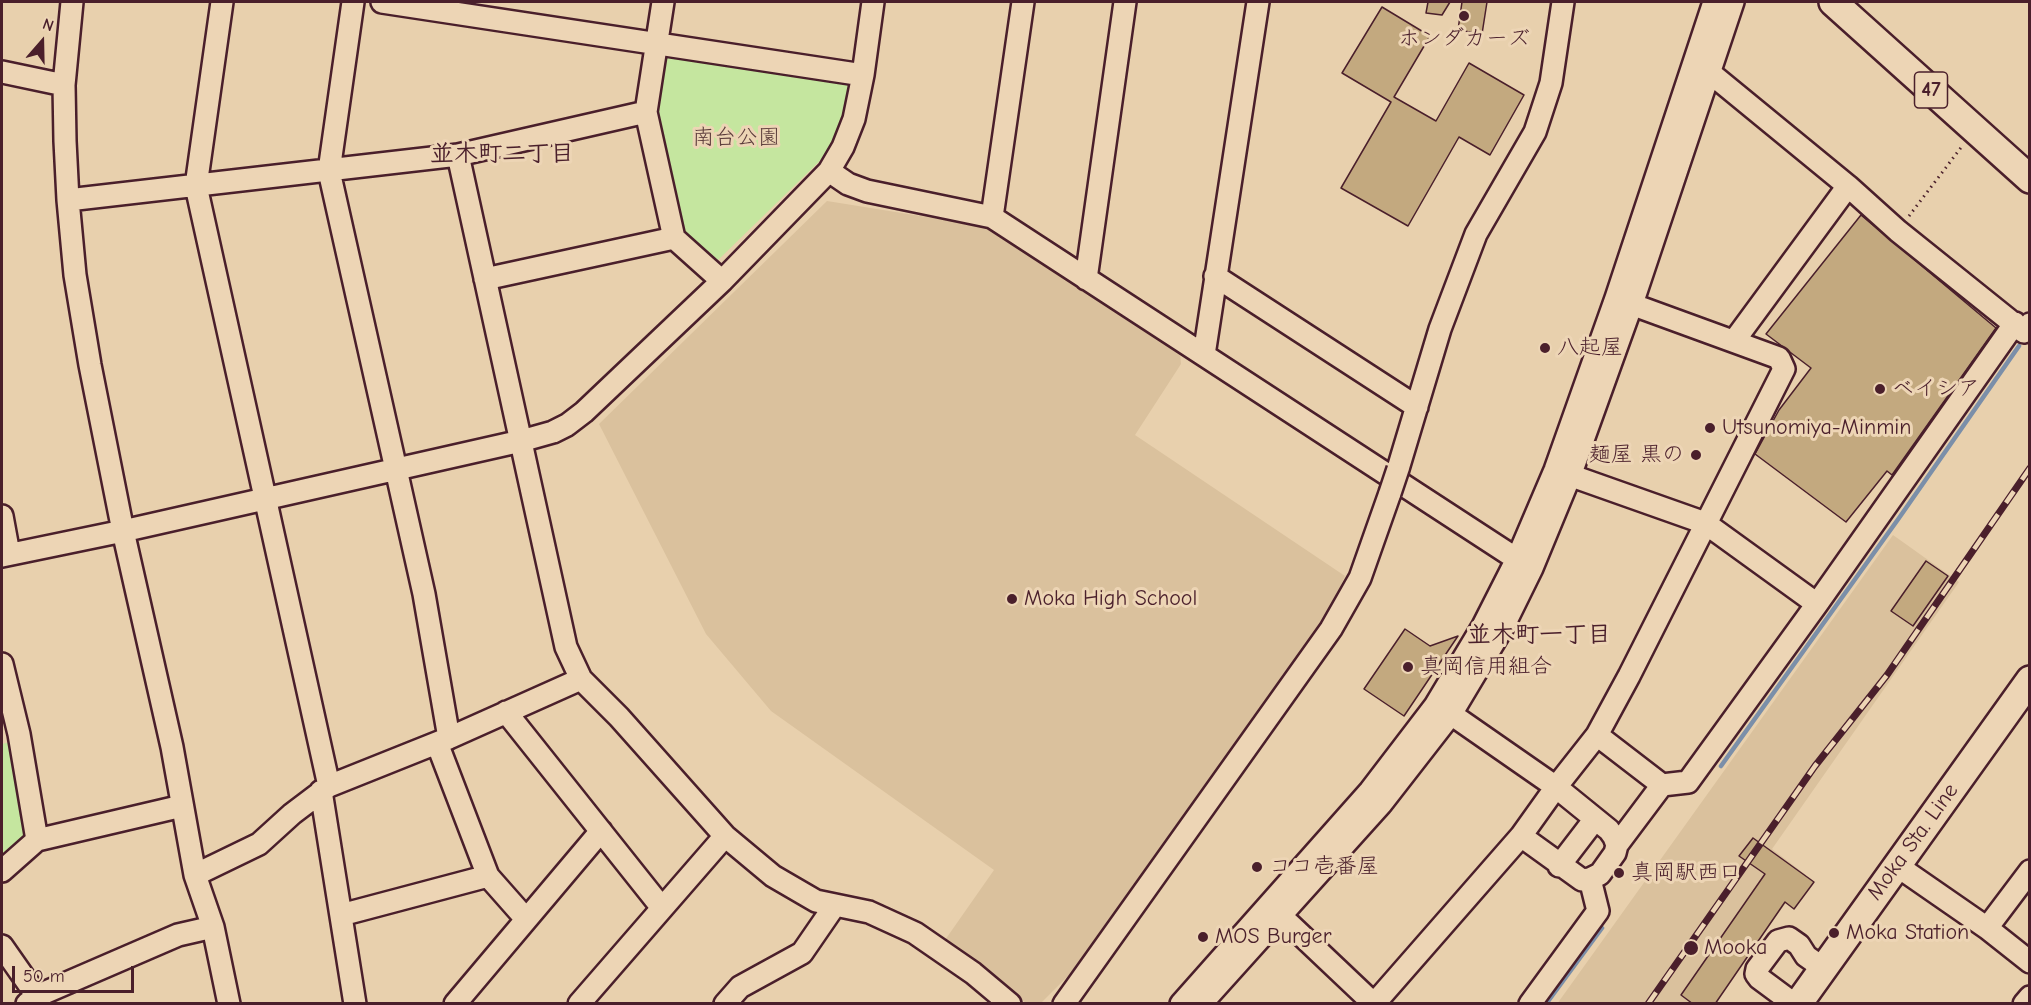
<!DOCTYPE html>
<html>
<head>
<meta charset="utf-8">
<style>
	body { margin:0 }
	#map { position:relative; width:2031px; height:1005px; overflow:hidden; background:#e8d0ad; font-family:"Comic Neue",sans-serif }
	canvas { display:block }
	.frame { position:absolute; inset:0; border:3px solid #4a1f2b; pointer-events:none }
	.north { position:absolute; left:12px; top:12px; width:60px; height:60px; -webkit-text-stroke:4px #edd5b5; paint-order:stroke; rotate:20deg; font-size:16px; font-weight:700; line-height:24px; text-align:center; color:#4a1f2b }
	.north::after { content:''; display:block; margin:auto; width:21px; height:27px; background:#4a1f2b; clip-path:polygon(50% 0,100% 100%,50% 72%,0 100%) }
	.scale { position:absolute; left:12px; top:966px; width:122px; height:27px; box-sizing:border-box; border:3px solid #4a1f2b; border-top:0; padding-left:8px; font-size:18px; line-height:21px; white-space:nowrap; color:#4a1f2b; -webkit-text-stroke:4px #edd5b5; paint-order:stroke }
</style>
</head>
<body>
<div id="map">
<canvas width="2031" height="1005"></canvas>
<div class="frame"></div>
<div class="north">N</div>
<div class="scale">50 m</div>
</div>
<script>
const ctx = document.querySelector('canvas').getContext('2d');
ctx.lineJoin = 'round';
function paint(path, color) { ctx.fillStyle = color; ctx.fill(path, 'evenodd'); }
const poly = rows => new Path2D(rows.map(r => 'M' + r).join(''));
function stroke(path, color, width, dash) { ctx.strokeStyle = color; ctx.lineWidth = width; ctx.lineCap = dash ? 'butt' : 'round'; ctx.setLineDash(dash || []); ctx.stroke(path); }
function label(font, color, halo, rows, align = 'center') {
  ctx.font = font + ' "Comic Neue","Klee One",sans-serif'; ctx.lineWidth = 6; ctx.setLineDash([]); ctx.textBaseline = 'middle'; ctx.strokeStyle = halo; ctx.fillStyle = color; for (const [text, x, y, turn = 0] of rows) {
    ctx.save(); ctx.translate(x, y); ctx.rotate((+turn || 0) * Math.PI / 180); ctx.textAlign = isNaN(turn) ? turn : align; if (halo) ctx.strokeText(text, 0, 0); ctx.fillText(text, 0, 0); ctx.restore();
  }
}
paint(poly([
	[827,201,989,227,1180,353,1181,364,1135,435,1345,576,1324,623,1074,970,1041,1003,1026,1003,945,940,994,870,771,711,706,634,599,424],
	[1893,535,1959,582,1772,849,1806,875,1714,1003,1557,1004]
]), '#dac19d');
paint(poly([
	[676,52,844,77,850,87,845,111,831,150,716,262,707,260,682,235,653,111,662,59],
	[14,741,31,837,2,863,2,744]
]), '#c5e69f');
stroke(poly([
	[1721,766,1899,518,2019,346],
	[1546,1004,1602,928]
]), '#7b8fa9', 4.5);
const building = poly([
	[1428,2,1450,2,1442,15,1426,13,1428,2],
	[1462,2,1487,2,1482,34,1458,30,1462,2],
	[1382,7,1430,36,1394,97,1436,121,1469,63,1524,95,1490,155,1459,137,1408,226,1341,188,1391,102,1342,73,1382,7],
	[1861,215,1996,328,1892,475,1887,471,1846,522,1755,454,1779,410,1811,368,1766,334,1861,215],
	[1926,561,1948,576,1913,626,1891,611,1926,561],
	[1405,629,1430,646,1458,636,1404,716,1364,689,1405,629],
	[1753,838,1814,882,1794,909,1785,902,1715,1004,1693,1004,1681,995,1765,874,1739,856,1753,838]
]);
paint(building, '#c3a97f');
stroke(building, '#4a1f2b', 1.5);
const minor = poly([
	[72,2,64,85,65,141,68,200,75,275,90,365,123,531,172,747,195,875,213,927,229,1004],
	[222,2,196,186,329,786],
	[353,2,329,171,424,594,449,738],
	[382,2,863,75],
	[663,2,646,112,674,238,722,281],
	[2,72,64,85],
	[1709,72,1848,186,1898,231,2024,332,2030,324],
	[458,155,566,647,581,679,619,717,725,836,773,876,816,901,869,912,915,933,973,973,1010,1004],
	[829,171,848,184,867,191,992,217,1529,567],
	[68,200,458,155,646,112],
	[992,217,1023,2],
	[1215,276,1417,407],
	[485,279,674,238],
	[1086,279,1125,2],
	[1734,341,1848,186],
	[1204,355,1258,2],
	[1398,469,1440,329,1476,234,1535,132,1551,83,1563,2],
	[1558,471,1705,523,1817,604],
	[2,516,9,554],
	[2,556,123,531,521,441,553,432,567,425,584,412,722,281,829,171,843,147,854,119,863,75,873,2],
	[2,664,19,734,37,840],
	[1441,709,1451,714,1556,787,1609,830,1614,837,1617,845,1615,853,1600,874,1590,879,1582,880,1521,836],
	[506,712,662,908],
	[1597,735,1662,785,1688,782,1817,604,2015,323],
	[437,743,488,876,526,919],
	[321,791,355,1004],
	[1617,845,1662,785],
	[1896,865,1987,928,2030,962],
	[1559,866,1595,819],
	[2,871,37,840,182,806],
	[195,875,259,844,292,814,329,786,449,738,581,679],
	[341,915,488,876],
	[1280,915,1374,1004],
	[1987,928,2030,871],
	[2,946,37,996],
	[27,1004,37,996,178,935,213,927],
	[455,1004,601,831],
	[579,1004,725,836],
	[725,1004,740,987,802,953,835,905],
	[1064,1004,1331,629,1360,578,1390,493],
	[1181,1004,1370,791,1435,706,1483,626,1517,559,1555,470,1616,298,1714,2],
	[1201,1004,1381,804,1451,714,1503,627,1532,568,1570,476,1632,304,1733,2],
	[1374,1004,1521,836,1556,787,1597,735,1629,676,1784,369,1779,358,1620,300],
	[1530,1004,1598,911,1590,879],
	[1794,1004,1759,978,1756,974,1757,969,1778,941,1789,938,1799,945,1806,956,1823,968],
	[2024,1004,2030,997]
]);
const major = poly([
	[1833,2,2030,179],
	[1798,1004,2030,680]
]);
stroke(minor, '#4a1f2b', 26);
stroke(major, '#4a1f2b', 32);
stroke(poly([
	[1909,216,1963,145]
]), '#4a1f2b', 3, [1.5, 4.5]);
stroke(minor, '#edd5b5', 21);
stroke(major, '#edd5b5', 27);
const rail = poly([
	[1648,1004,1815,766,1887,675,2030,468]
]);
stroke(rail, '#4a1f2b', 7);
stroke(rail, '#edd5b5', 4.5, [14]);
const minorBridge = poly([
	[1390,493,1398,469]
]);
stroke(minorBridge, '#4a1f2b', 26, []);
stroke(minorBridge, '#edd5b5', 21);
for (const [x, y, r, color] of [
	[1464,16,6,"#4a1f2b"],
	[1545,348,6,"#4a1f2b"],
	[1880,389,6,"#4a1f2b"],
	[1710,428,6,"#4a1f2b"],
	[1696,455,6,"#4a1f2b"],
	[1012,599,6,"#4a1f2b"],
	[1408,667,6,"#4a1f2b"],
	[1257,867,6,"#4a1f2b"],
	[1619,873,6,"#4a1f2b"],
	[1834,933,6,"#4a1f2b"],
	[1203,937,6,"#4a1f2b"],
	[1691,948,8,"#4a1f2b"]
]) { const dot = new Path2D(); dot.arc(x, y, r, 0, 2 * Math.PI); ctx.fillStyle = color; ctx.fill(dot); stroke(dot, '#edd5b5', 2); }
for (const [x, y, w] of [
	[1931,90,33]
]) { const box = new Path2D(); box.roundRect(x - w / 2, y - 18, w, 36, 4.5); ctx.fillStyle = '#edd5b5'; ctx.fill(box); stroke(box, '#4a1f2b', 1.5); }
label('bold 21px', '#4a1f2b', null, [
	["47",1931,90]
]);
label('22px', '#4a1f2b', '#edd5b5', [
	["ホンダカーズ",1464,39,"center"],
	["八起屋",1557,348],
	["ベイシア",1892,389],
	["Utsunomiya-Minmin",1722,428],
	["麺屋 黒の",1684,455,"right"],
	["Moka High School",1024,599],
	["真岡信用組合",1420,667],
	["ココ壱番屋",1269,867],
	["真岡駅西口",1631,873],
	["Moka Station",1846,933],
	["MOS Burger",1215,937],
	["Mooka",1704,948]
], 'left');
label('22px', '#5c3d3c', '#edd5b5', [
	["南台公園",736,138]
]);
label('22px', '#4a1f2b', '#edd5b5', [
	["Moka Sta. Line",1913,842,-54]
]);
label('bold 24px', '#4a1f2b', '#edd5b5', [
	["並木町二丁目",502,154],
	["並木町一丁目",1539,635]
]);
</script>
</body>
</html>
